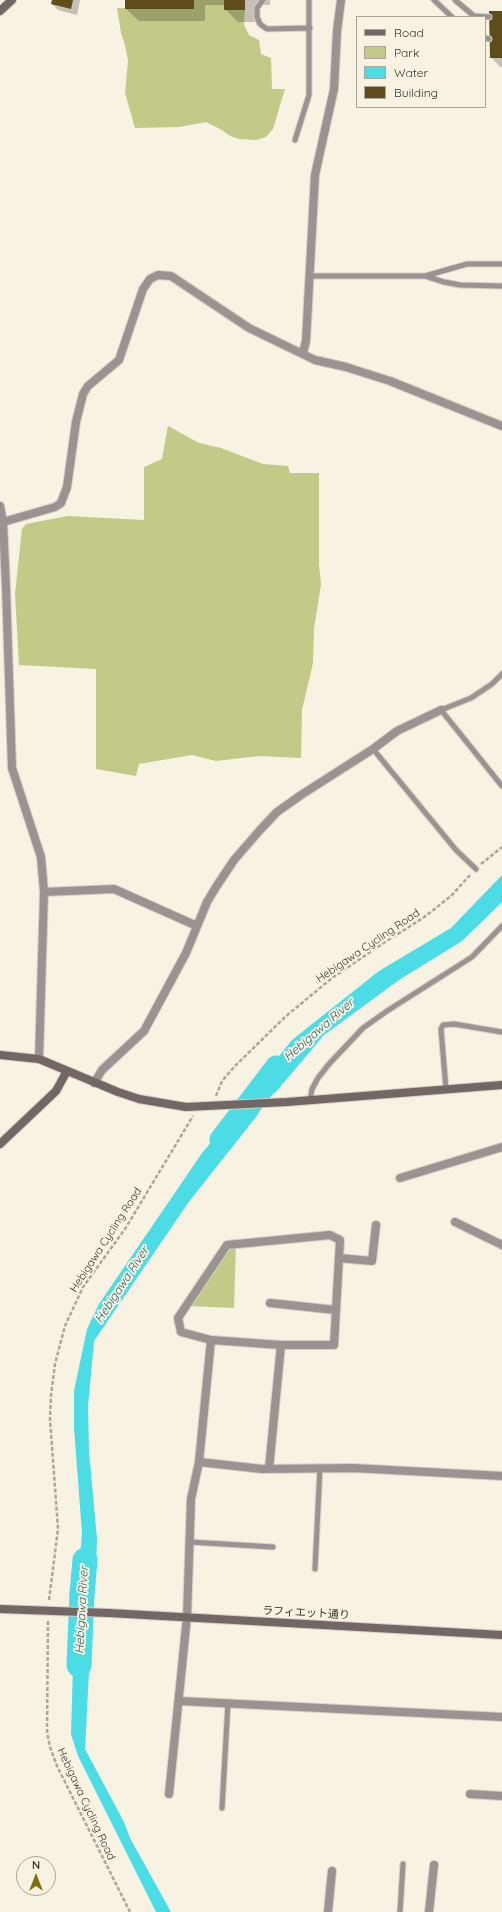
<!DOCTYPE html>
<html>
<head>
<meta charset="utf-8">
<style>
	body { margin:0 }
	#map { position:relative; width:502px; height:1912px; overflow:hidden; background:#f7f2e2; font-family:Quicksand,sans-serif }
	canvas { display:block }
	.legend { position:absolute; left:356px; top:16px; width:130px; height:92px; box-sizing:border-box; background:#f7f2e2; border:1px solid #aaa69a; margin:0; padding:5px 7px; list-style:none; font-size:12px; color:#37352f }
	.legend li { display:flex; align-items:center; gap:8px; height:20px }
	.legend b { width:20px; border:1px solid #aaa69a }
	.north { position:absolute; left:16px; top:1856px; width:40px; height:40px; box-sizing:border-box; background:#f7f2e2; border:1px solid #aaa69a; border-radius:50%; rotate:0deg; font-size:11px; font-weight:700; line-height:16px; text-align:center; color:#37352f }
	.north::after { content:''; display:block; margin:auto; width:14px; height:18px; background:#846f0e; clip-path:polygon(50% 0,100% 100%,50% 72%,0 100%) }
</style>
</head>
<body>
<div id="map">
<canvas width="502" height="1912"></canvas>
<ul class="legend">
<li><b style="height:5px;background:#726765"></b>Road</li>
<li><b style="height:11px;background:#c3ca88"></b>Park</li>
<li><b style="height:11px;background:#4cdce5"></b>Water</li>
<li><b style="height:11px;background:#5e4d1a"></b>Building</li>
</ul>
<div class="north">N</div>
</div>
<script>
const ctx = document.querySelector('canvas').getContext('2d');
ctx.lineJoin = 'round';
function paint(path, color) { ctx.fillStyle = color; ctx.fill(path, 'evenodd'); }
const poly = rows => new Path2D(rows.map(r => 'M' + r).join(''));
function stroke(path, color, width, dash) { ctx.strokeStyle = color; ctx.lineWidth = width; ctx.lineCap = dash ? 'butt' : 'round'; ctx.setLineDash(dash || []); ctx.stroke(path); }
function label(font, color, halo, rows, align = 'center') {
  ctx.font = font + ' Quicksand,"Noto Sans JP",sans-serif'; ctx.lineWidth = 4; ctx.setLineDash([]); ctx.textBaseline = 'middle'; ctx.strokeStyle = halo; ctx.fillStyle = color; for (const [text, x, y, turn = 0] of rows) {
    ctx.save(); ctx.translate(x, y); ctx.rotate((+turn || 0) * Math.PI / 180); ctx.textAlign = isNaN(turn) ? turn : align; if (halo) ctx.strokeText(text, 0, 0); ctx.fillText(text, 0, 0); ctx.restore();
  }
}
paint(poly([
	[194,0,224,0,224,10,245,10,244,25,249,35,259,40,261,54,271,58,272,89,285,89,273,129,266,137,256,140,239,139,230,136,220,129,206,122,179,127,135,128,125,93,128,61,125,45,121,33,117,8,193,9],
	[168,426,199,443,221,448,263,464,288,466,290,473,319,473,319,565,321,584,314,629,313,663,302,710,301,758,259,756,216,761,192,755,139,764,136,776,96,769,96,669,19,665,15,594,22,529,26,524,68,516,144,520,144,467,162,459],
	[236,1244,234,1308,187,1306,227,1245]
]), '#c3ca88');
paint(poly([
	[502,875,502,902,462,941,399,980,324,1035,275,1093,247,1096,292,1040,379,971,451,928],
	[259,1113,188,1203,94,1341,88,1406,89,1451,97,1539,95,1593,77,1593,82,1533,74,1428,74,1391,87,1329,99,1304,202,1153,235,1114],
	[74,1631,91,1632,85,1749,124,1822,130,1838,171,1912,156,1912,78,1756,71,1734]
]), '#4cdce5');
paint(poly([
	[53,0,80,0,77,15,58,10,52,4],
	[126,0,270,0,270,5,257,5,257,22,238,22,225,9,225,5,205,5,205,21,139,21,126,9],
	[502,12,502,67,500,67,491,57]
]), '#0003');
stroke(poly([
	[222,1140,277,1068],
	[79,1665,82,1593,85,1560]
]), '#4cdce5', 25);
paint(poly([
	[52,0,73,0,71,9,51,4],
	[125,0,194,0,194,9,125,9],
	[224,0,245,0,245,10,224,10],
	[489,11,502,11,502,58,490,58]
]), '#5e4d1a');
const lane = poly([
	[263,0,257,8,257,17,260,24,267,29,310,28],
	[434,0,452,17],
	[455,0,474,16,489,17],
	[485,38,489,39],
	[295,140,309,95,309,0],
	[310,276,425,276,467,264,502,264],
	[425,276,444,282,460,285,502,286],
	[502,674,492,684,471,698,441,710,502,786],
	[373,749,456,850,476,869],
	[446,1089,441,1029,443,1025,454,1024,502,1032],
	[310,1101,312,1089,318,1078,329,1064,363,1028,387,1011,472,957,502,926],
	[190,1542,273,1547],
	[315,1569,320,1467],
	[222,1808,228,1703],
	[400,1912,403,1864]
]);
const street = poly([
	[303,353,306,341,315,175,334,89,337,31,341,0],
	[0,506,3,522,6,587,12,768,41,857,44,892,39,1059],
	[3,522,55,507,61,503,67,487,76,422,83,394,88,386,119,360,143,289,150,279,158,275,171,276,249,328,315,360,346,367,390,381,502,426],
	[44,892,114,889,197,926],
	[94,1083,102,1070,144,1031,186,953,207,902,216,887,234,860,260,830,277,812,301,795,373,749,397,731,441,710],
	[400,1178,502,1147],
	[455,1222,502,1245],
	[339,1258,372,1261,376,1225],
	[270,1303,336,1310],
	[211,1340,181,1332,178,1318,227,1245,330,1235,340,1240,334,1345,281,1345],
	[199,1462,211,1340,281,1345,269,1469],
	[179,1701,502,1717],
	[169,1794,187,1617,191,1499,199,1462,262,1469,353,1468,502,1476],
	[470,1794,502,1796],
	[328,1912,332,1871],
	[429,1912,434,1865]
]);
const secondary = poly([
	[0,11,12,0],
	[0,1055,39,1059,118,1092,139,1099,186,1107,287,1102,502,1085],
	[0,1144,56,1091,67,1071],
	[0,1609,109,1613,502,1635]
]);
stroke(lane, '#d4d0c2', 7);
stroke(street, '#d4d0c2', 10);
stroke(secondary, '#d4d0c2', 10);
stroke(poly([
	[481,864,502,847],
	[216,1096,222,1081,235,1066,285,1017,332,978,382,944,423,918,451,896,471,874],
	[49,1600,58,1529,50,1419,51,1395,55,1364,65,1326,83,1287,125,1229,193,1116],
	[48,1621,47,1732,50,1747,57,1766,130,1912]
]), '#aba89b', 2.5, [4, 2]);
stroke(lane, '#9b9392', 5);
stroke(street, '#9b9392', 8);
stroke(secondary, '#726765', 8);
label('11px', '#37352f', '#f7f2e2', [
	["Hebigawa Cycling Road",368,946,-34],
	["Hebigawa Cycling Road",106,1240,-57],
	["ラフィエット通り",306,1613,3],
	["Hebigawa Cycling Road",86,1804,65]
]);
label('italic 12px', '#276165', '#f7f2e2', [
	["Hebigawa River",319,1030,-41],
	["Hebigawa River",122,1285,-57],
	["Hebigawa River",82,1610,-87]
]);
</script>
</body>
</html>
